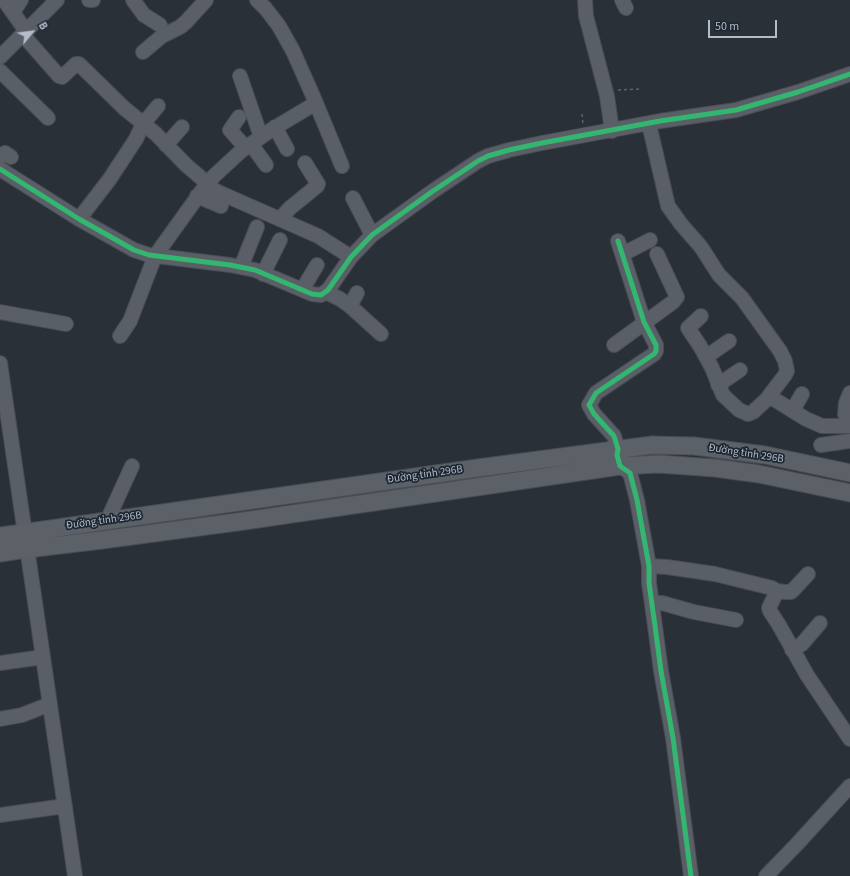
<!DOCTYPE html>
<html>
<head>
<meta charset="utf-8">
<style>
	body { margin:0 }
	#map { position:relative; width:850px; height:876px; overflow:hidden; background:#2a3038; font-family:"Source Sans 3",sans-serif }
	canvas { display:block }
	.north { position:absolute; left:12px; top:12px; width:40px; height:40px; -webkit-text-stroke:3px #1d2633; paint-order:stroke; rotate:61deg; font-size:11px; font-weight:700; line-height:16px; text-align:center; color:#b4bcc9 }
	.north::after { content:''; display:block; margin:auto; width:14px; height:18px; background:#b4bcc9; clip-path:polygon(50% 0,100% 100%,50% 72%,0 100%) }
	.scale { position:absolute; left:708px; top:20px; width:69px; height:18px; box-sizing:border-box; border:2px solid #b4bcc9; border-top:0; padding-left:5px; font-size:12px; line-height:14px; white-space:nowrap; color:#b4bcc9; -webkit-text-stroke:3px #1d2633; paint-order:stroke }
</style>
</head>
<body>
<div id="map">
<canvas width="850" height="876"></canvas>
<div class="north">B</div>
<div class="scale">50 m</div>
</div>
<script>
const ctx = document.querySelector('canvas').getContext('2d');
ctx.lineJoin = 'round';
const poly = rows => new Path2D(rows.map(r => 'M' + r).join(''));
function stroke(path, color, width, dash) { ctx.strokeStyle = color; ctx.lineWidth = width; ctx.lineCap = dash ? 'butt' : 'round'; ctx.setLineDash(dash || []); ctx.stroke(path); }
function label(font, color, halo, rows, align = 'center') {
  ctx.font = font + ' "Source Sans 3",sans-serif'; ctx.lineWidth = 3.5; ctx.setLineDash([]); ctx.textBaseline = 'middle'; ctx.strokeStyle = halo; ctx.fillStyle = color; for (const [text, x, y, turn = 0] of rows) {
    ctx.save(); ctx.translate(x, y); ctx.rotate((+turn || 0) * Math.PI / 180); ctx.textAlign = isNaN(turn) ? turn : align; if (halo) ctx.strokeText(text, 0, 0); ctx.fillText(text, 0, 0); ctx.restore();
  }
}
const minor = poly([
	[4,0,26,31],
	[89,0,93,0],
	[133,0,144,15,160,25],
	[257,0,266,9,279,26,293,51,313,96,342,166],
	[585,0,586,16,607,96,612,131],
	[622,0,626,8],
	[13,12,21,0],
	[23,35,59,76,62,77,76,64,79,64,124,108,156,134,186,165,207,183],
	[143,52,162,36,180,27,186,22,206,0],
	[0,57,57,0],
	[0,71,48,118],
	[240,76,261,137],
	[239,117,230,130,246,148],
	[649,124,668,206,681,224,701,247,719,275,742,298,780,351,785,361,787,371,785,375,766,400,753,412,748,414,739,410,723,395,712,368,700,346,688,328,701,316],
	[275,127,287,149],
	[251,144,266,165],
	[166,145,182,127],
	[0,157,5,153,11,157],
	[0,169,79,219,134,250,149,255,230,265,255,270,312,294,321,295,328,290,351,257,372,235,433,191,478,161,488,156,509,150,542,143,660,121,736,110,798,92,850,74],
	[206,185,218,192,318,236,351,257],
	[197,196,221,206],
	[353,198,372,235],
	[79,219,109,180,136,139,143,124,158,106],
	[280,219,290,208,317,186,318,184,305,163],
	[618,241,644,322,656,345,656,351,654,354,596,393,589,405,594,414,614,436,618,449,617,455,620,466,630,473,637,500,649,566,649,583,655,626,661,671,673,738,691,876],
	[623,254,650,240],
	[241,267,257,227],
	[263,274,280,240],
	[302,290,317,265],
	[326,292,340,299,350,306,381,334],
	[350,306,357,293],
	[0,312,66,324],
	[120,336,130,321,155,256,206,185,214,176,241,151,271,130,316,103],
	[614,345,673,302,677,297,657,254],
	[706,357,729,341],
	[0,363,75,876],
	[718,385,740,370],
	[850,393,846,403,845,414,850,424],
	[769,396,806,419,822,426,850,426],
	[793,410,802,394],
	[821,445,850,441],
	[107,521,132,466],
	[649,566,667,567,715,574,772,588,777,591,785,592,791,592,795,588,808,574],
	[777,591,769,608,770,611,779,625,807,675,850,739],
	[652,603,662,603,694,612,736,620],
	[792,650,802,644,820,623],
	[0,663,43,657],
	[0,719,22,715,50,704],
	[0,815,65,806],
	[766,876,798,843,850,786]
]);
const major = poly([
	[0,536,478,468,652,445,694,446,765,455,850,473],
	[0,553,27,549,102,540,244,521,620,466,659,464,715,468,759,474,850,493]
]);
stroke(minor, '#484c53', 16);
stroke(major, '#484c55', 19);
stroke(poly([
	[618,90,639,89],
	[582,114,583,124]
]), '#5d636a', 1.5, [3, 3]);
stroke(minor, '#5a5e66', 14);
stroke(major, '#5c6168', 17);
stroke(poly([
	[0,169,79,219,134,250,149,255,230,265,255,270,312,294,321,295,328,290,351,257,372,235,433,191,478,161,488,156,509,150,542,143,660,121,736,110,798,92,850,74],
	[618,241,644,322,656,345,656,351,654,354,596,393,589,405,594,414,614,436,618,449,617,455,620,466,630,473,637,500,649,566,649,583,655,626,661,671,673,738,691,876]
]), '#33b770', 5);
label('11px', '#b4bcc9', '#1d2633', [
	["Đường tỉnh 296B",746,454,9],
	["Đường tỉnh 296B",425,475,-8],
	["Đường tỉnh 296B",104,521,-8]
]);
</script>
</body>
</html>
